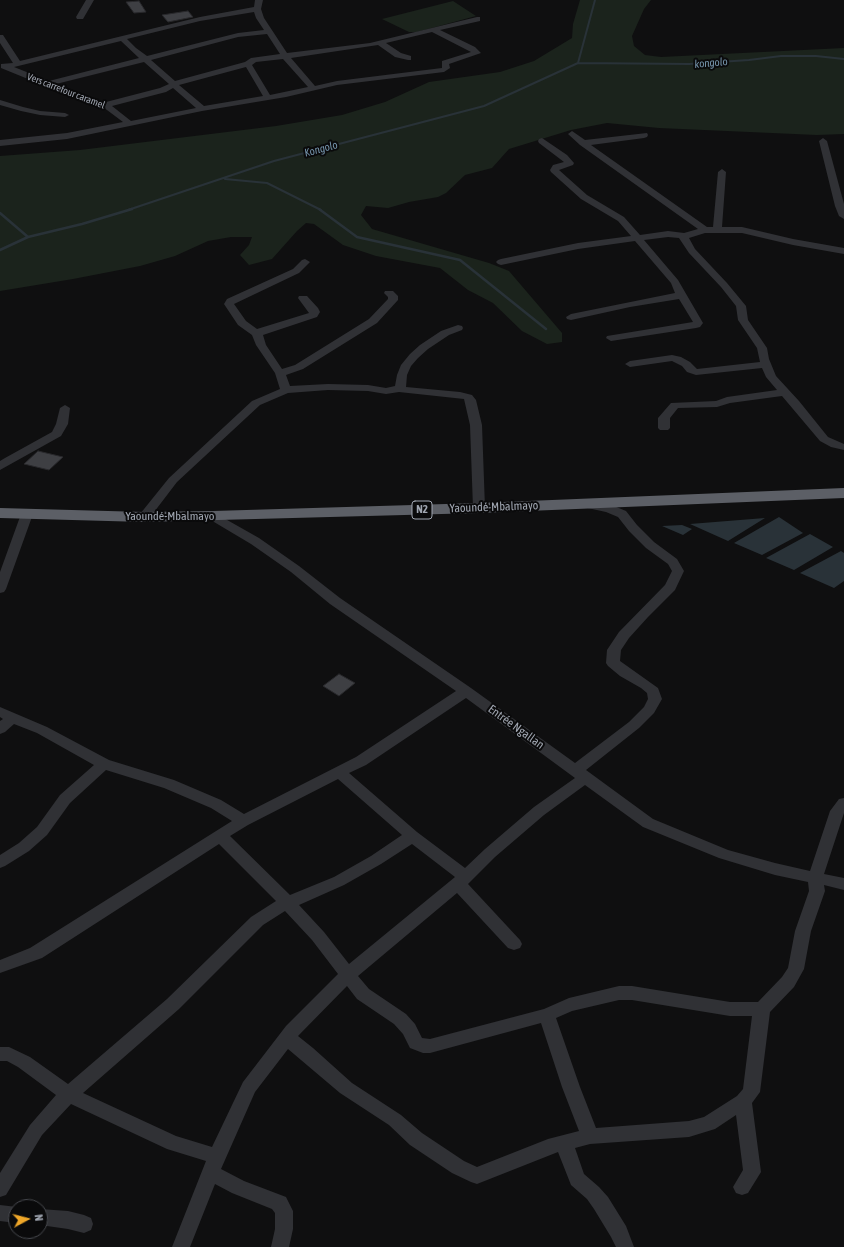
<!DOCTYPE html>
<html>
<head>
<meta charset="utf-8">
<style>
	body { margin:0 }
	#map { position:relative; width:844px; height:1247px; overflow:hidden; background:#0f0f10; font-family:"Asap Condensed",sans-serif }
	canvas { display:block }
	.north { position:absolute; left:8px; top:1199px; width:40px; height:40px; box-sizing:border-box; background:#0a0a0b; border:1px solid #46484d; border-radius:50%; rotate:83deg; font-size:11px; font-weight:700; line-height:16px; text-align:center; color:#a0a6b1 }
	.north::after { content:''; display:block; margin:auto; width:14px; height:18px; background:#efa729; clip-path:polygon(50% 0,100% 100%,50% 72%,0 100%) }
</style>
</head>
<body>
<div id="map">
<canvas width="844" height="1247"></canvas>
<div class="north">N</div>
</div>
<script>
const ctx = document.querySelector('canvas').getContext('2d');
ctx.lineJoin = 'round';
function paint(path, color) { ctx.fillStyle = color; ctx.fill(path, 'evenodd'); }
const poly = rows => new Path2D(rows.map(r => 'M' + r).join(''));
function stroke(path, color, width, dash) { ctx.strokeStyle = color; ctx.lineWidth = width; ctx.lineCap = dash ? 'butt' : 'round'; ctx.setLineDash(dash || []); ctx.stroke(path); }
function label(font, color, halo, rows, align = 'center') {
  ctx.font = font + ' "Asap Condensed",sans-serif'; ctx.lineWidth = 4; ctx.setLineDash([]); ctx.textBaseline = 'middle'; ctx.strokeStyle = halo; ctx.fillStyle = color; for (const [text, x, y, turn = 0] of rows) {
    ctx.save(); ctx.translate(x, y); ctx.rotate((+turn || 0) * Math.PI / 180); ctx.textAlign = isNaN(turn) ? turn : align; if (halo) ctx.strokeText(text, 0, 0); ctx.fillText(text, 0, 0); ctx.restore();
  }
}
paint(poly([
	[580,0,651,0,644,9,632,36,634,46,645,55,661,57,844,48,844,134,817,135,659,128,607,123,571,130,509,149,492,168,465,175,446,193,438,197,409,202,388,208,366,206,361,215,372,229,489,263,509,271,562,333,562,342,547,344,522,331,493,303,468,290,440,268,376,256,343,245,314,224,306,223,297,231,272,259,249,265,240,255,249,245,252,237,231,237,208,241,175,256,140,266,73,279,0,291,0,156,80,150,276,126,342,115,385,102,429,82,500,72,534,61,572,38,573,24],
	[453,1,476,16,417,32,409,32,382,19]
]), '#1b231c');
paint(poly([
	[779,517,803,533,762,555,734,543],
	[765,518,728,541,690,524],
	[682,525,692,529,683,535,662,526],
	[810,534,833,547,794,570,766,558],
	[841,551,844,553,844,581,834,588,800,573]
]), '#293238');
stroke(poly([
	[578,63,689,64,749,60,781,56,816,56,844,59],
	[225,179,267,183,321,210],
	[128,210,274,161,484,106,578,63,595,0]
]), '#293238', 2);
stroke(poly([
	[319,209,357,237,460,260,546,329],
	[0,213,28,237],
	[0,250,28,237,82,224,132,209]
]), '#293238', 2.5);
const building = poly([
	[139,1,146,12,134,13,126,2,139,1],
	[188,11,193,17,168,22,162,15,188,11],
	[38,451,63,457,49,470,24,464,38,451],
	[339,674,355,683,339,696,323,686,339,674]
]);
paint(building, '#3e3f43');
stroke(building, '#29292c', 1);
paint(poly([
	[86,0,94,0,83,19,77,19,76,17,86,0],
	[255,0,263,0,261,9,264,18,287,53,370,43,477,17,480,17,480,21,440,30,475,47,481,53,449,64,450,68,444,72,337,85,286,97,202,111,67,139,0,146,0,140,67,133,123,122,103,107,82,101,1,68,1,64,13,63,0,43,0,35,3,35,20,61,200,17,254,7,255,0],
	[254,12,256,18,264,30,238,33,147,56,136,48,127,39,200,21,254,12],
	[432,32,471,52,442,61,442,68,337,81,315,86,291,58,378,45,395,57,408,60,411,60,411,56,401,53,386,43,432,32],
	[267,34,280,54,251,58,245,62,175,81,151,60,238,37,267,34],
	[121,41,139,58,49,81,14,67,121,41],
	[283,59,308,87,270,95,252,65,256,62,283,59],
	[144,62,169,84,160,88,106,102,88,97,56,84,144,62],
	[246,67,263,96,204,106,179,85,246,67],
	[173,88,196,108,131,121,112,106,166,92,173,88],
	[0,100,23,107,40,111,65,113,69,115,65,117,40,115,21,111,0,105,0,100],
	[572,131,585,140,647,133,648,135,647,137,644,138,591,145,707,227,713,227,718,172,722,169,726,172,722,227,742,227,793,239,844,248,844,254,793,245,742,233,705,233,689,238,695,249,727,283,746,306,748,320,767,348,769,359,776,376,799,401,828,437,844,444,844,450,831,447,820,441,782,396,730,403,717,407,678,408,670,418,670,428,668,430,660,430,658,428,658,418,671,403,716,401,727,397,777,390,766,377,762,368,696,375,687,372,682,366,672,361,630,367,625,364,630,361,672,355,681,357,690,362,697,369,760,362,757,348,738,320,736,306,721,287,689,253,679,238,668,237,644,240,678,280,703,323,700,327,696,328,611,341,606,338,607,336,693,322,679,299,630,307,571,320,567,319,566,317,571,314,675,293,671,283,635,241,578,249,501,265,498,264,496,262,498,260,501,259,578,243,631,236,618,221,581,199,551,172,550,170,553,165,564,162,539,143,538,141,539,139,542,138,567,155,574,163,573,165,559,170,587,195,624,217,640,235,668,231,684,233,698,229,580,145,568,134,572,131],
	[823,138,827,141,844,204,844,219,839,216,835,206,819,141,823,138],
	[305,259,310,262,299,273,234,304,246,321,257,329,309,313,298,298,299,296,307,296,318,308,320,312,317,317,263,335,266,345,282,369,295,365,369,319,388,299,388,297,384,293,385,291,393,291,398,296,398,300,377,323,303,369,286,375,290,386,328,384,368,385,386,388,395,386,397,375,401,365,410,354,420,345,441,331,458,325,462,326,463,328,462,330,449,335,428,349,418,358,411,366,407,375,406,387,460,392,472,395,476,400,482,425,485,508,483,511,479,512,475,511,473,508,470,425,464,399,399,392,386,394,368,391,328,390,288,393,260,405,177,482,148,520,140,520,138,517,140,514,169,478,252,401,280,389,275,373,256,345,252,335,238,325,224,304,227,299,293,269,302,260,305,259],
	[65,405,70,408,68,424,61,436,0,470,0,461,5,458,52,432,56,424,60,408,65,405],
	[587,500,614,506,626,511,637,525,654,542,677,559,684,571,675,590,648,617,629,638,621,650,620,661,658,688,662,699,654,713,639,728,586,770,653,819,728,850,775,863,810,871,830,811,839,799,844,798,844,813,824,874,844,878,844,890,824,885,825,891,811,931,804,969,794,987,770,1012,760,1092,752,1103,761,1172,748,1193,742,1195,736,1193,733,1187,743,1170,736,1115,715,1129,689,1137,590,1144,575,1148,584,1174,599,1187,608,1197,626,1226,634,1247,616,1247,611,1237,594,1209,587,1199,571,1185,558,1152,477,1184,471,1182,452,1173,410,1145,389,1125,340,1093,288,1049,255,1092,221,1169,244,1181,286,1197,293,1211,293,1229,289,1247,271,1247,275,1229,275,1213,272,1209,232,1193,215,1184,190,1247,172,1247,206,1161,167,1149,71,1104,42,1135,6,1195,0,1197,0,1173,30,1125,56,1095,18,1067,7,1061,0,1061,0,1047,9,1047,30,1057,68,1084,167,999,251,917,276,901,219,844,42,958,0,973,0,960,30,948,232,821,211,808,164,788,106,770,70,803,47,835,29,851,5,866,0,868,0,855,19,843,37,827,60,795,94,765,37,733,14,724,5,732,0,734,0,721,3,719,0,717,0,707,47,727,109,760,174,780,221,800,244,814,356,757,456,691,330,604,291,572,251,544,209,519,207,516,209,513,213,512,259,538,299,566,340,598,471,688,575,763,629,722,644,707,648,699,647,693,641,688,620,676,608,666,606,663,607,650,619,632,665,585,672,571,668,564,646,548,629,531,618,517,606,512,583,507,581,504,583,501,587,500],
	[466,698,575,778,534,807,485,849,465,868,417,832,349,773,366,765,466,698],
	[338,779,402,835,371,856,334,877,290,895,230,836,248,825,338,779],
	[585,785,643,827,719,858,775,875,808,882,809,891,795,931,788,968,782,977,758,1002,730,1002,632,986,619,986,569,998,544,1009,430,1039,422,1038,415,1024,406,1014,369,989,358,976,457,893,508,948,514,950,520,948,522,944,520,940,468,884,495,857,544,815,585,785],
	[412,844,455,877,349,964,324,932,299,905,344,885,381,864,412,844],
	[285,911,312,940,338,974,286,1026,243,1082,212,1147,176,1136,83,1093,179,1009,263,925,285,911],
	[347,986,357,999,394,1024,403,1034,410,1048,423,1053,430,1053,541,1023,562,1087,579,1131,548,1139,477,1167,464,1161,422,1133,401,1115,352,1083,313,1048,298,1036,347,986],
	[619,1000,632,1000,730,1016,752,1016,743,1089,737,1096,704,1117,689,1121,596,1128,580,1087,556,1018,572,1011,619,1000],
	[27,510,31,511,33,514,6,589,4,592,0,593,0,572,21,514,23,511,27,510],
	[0,1205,17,1207,16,1207,16,1223,0,1221,0,1205],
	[40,1209,68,1211,84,1215,91,1218,93,1224,91,1230,84,1233,68,1229,40,1225,40,1209]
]), '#303135');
paint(poly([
	[844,488,844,498,479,513,144,522,0,518,0,508,144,512,213,511,479,503,844,488]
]), '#5c5f66');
label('10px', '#a0a6b1', '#0a0a0b', [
	["Vers carrefour caramel",66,91,21]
]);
label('italic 11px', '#7695ad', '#0a0a0b', [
	["kongolo",711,63,-5],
	["Kongolo",321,149,-15]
]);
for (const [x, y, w] of [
	[422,510,20]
]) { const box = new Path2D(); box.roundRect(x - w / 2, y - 9, w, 18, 3); ctx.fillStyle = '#0a0a0b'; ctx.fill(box); stroke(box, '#a0a6b1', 1); }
label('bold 11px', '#a0a6b1', null, [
	["N2",422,510]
]);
label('12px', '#a0a6b1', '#0a0a0b', [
	["Yaoundé-Mbalmayo",494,507,-2],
	["Yaoundé-Mbalmayo",170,516],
	["Entrée Ngallan",516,727,36]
]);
</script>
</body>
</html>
